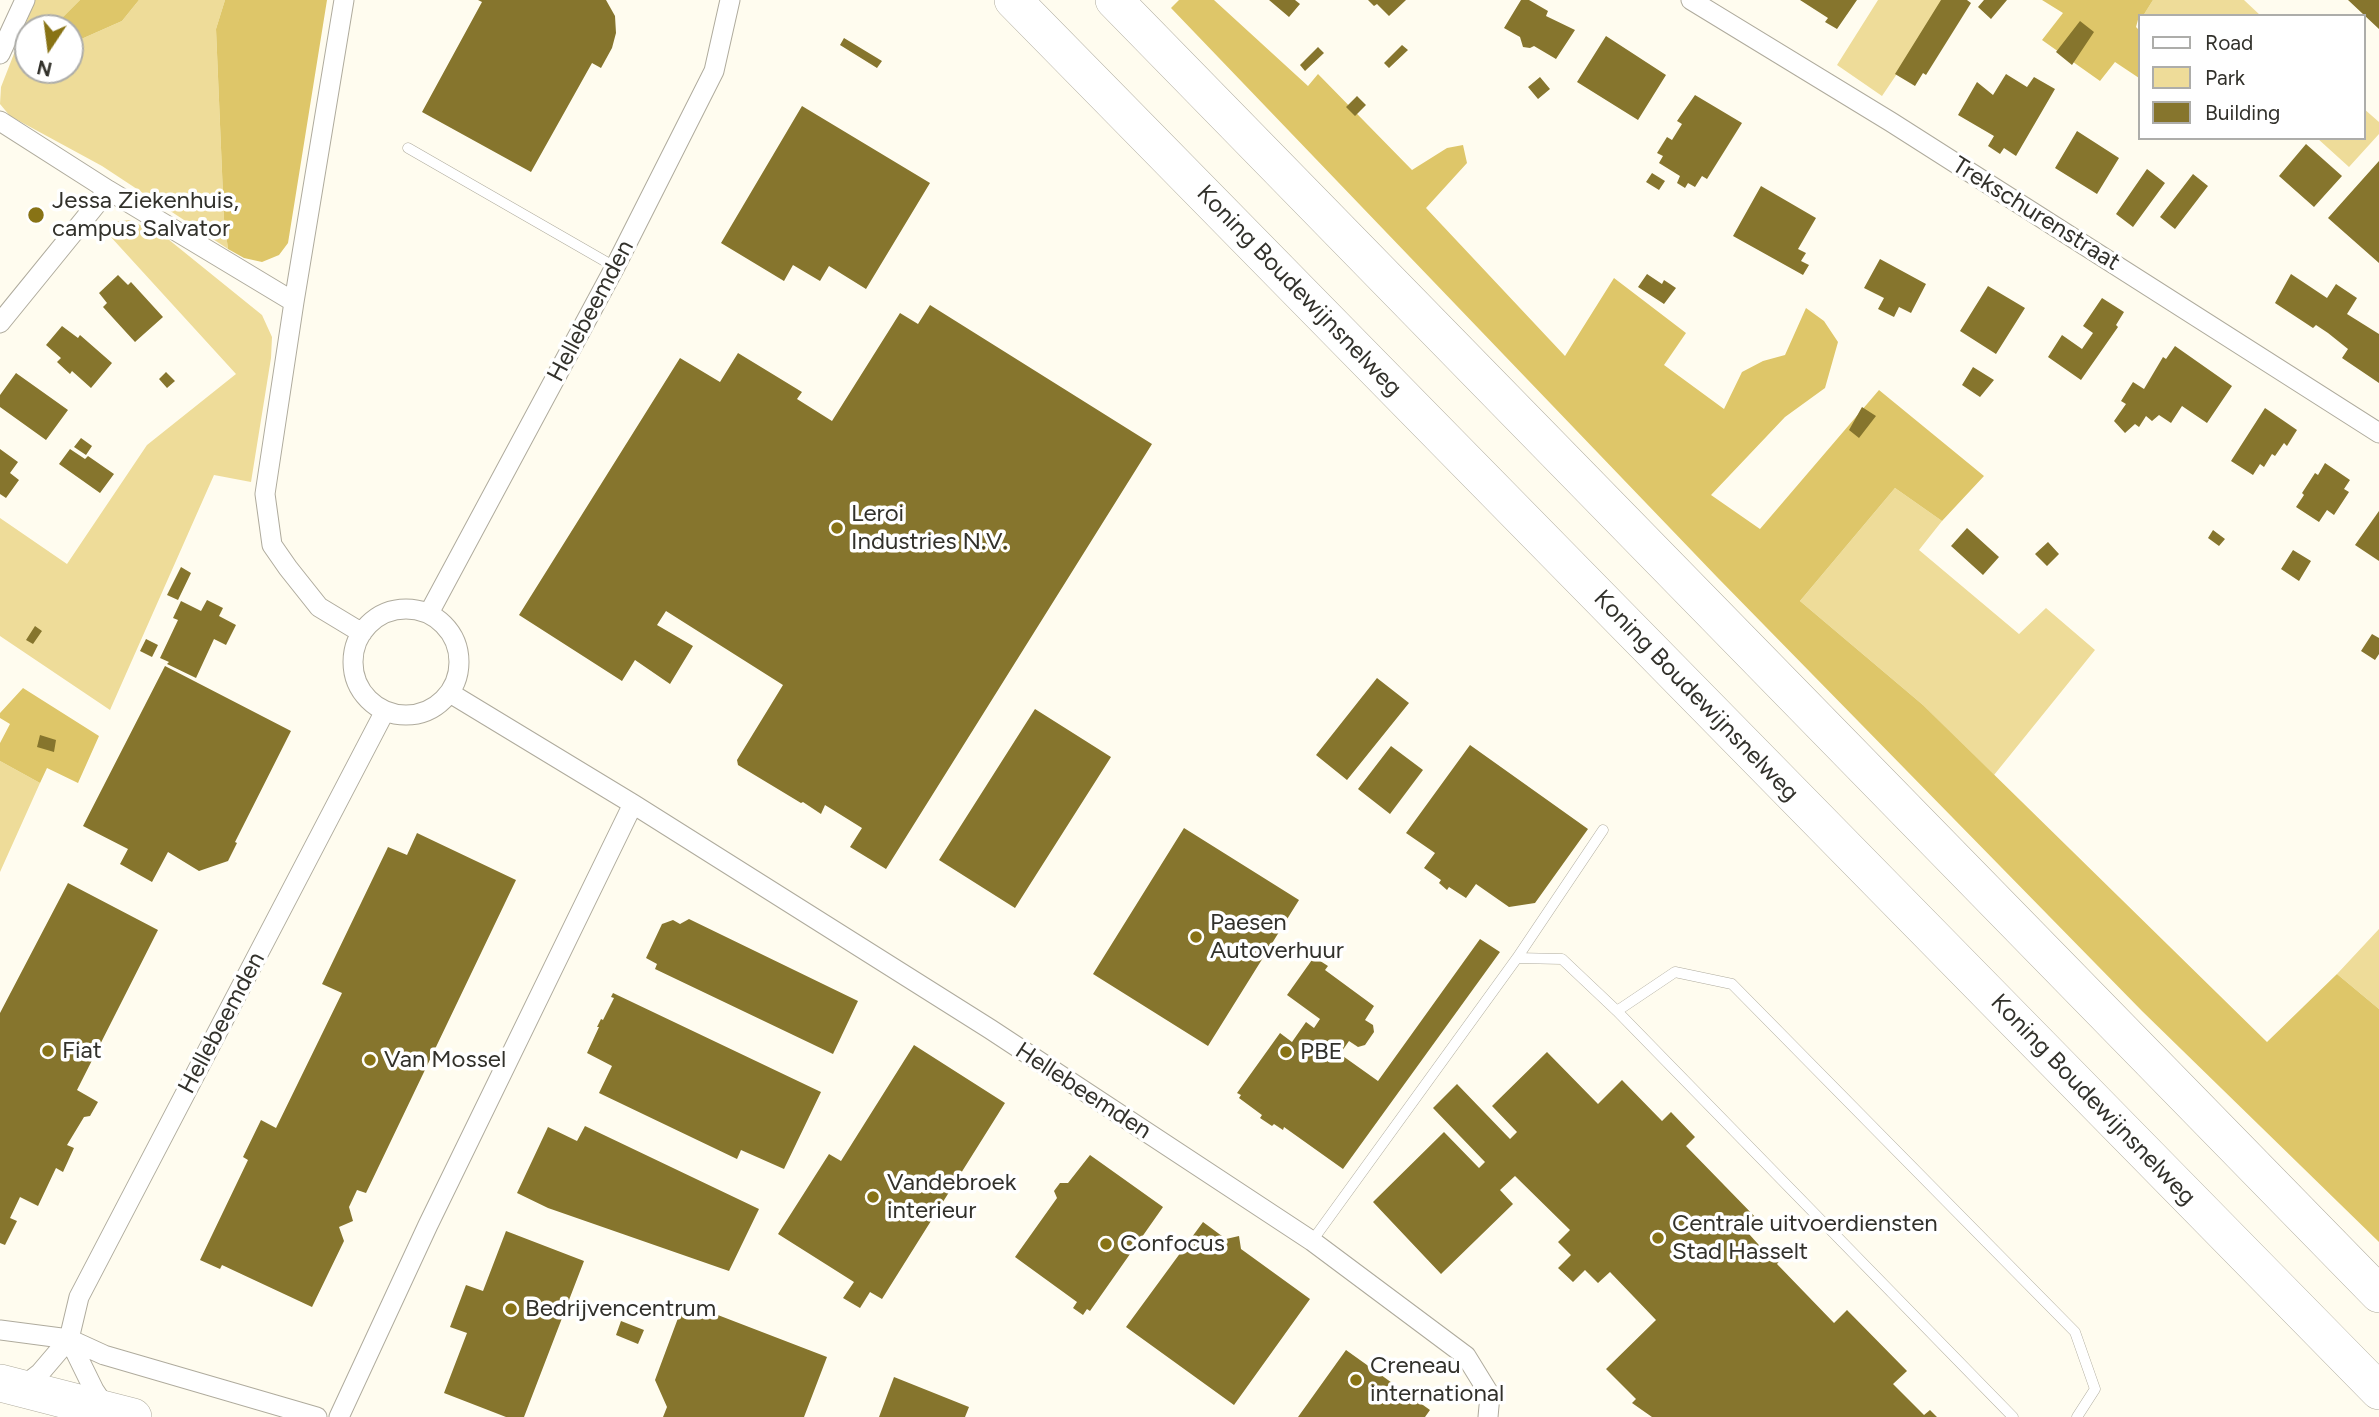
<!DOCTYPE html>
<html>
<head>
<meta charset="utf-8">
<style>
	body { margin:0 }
	#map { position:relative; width:2379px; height:1417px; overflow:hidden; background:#fffcef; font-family:Figtree,sans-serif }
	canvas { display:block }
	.legend { position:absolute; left:2138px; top:14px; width:228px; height:126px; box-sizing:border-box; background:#fff; border:2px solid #adadaa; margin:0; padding:9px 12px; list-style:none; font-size:21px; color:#32312b }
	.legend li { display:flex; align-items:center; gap:14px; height:35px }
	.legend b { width:35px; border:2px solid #adadaa }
	.north { position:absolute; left:14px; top:14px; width:70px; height:70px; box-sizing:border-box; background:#fff; border:2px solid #adadaa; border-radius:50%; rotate:193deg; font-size:19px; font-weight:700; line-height:28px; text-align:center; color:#32312b }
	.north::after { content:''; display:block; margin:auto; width:24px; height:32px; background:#887315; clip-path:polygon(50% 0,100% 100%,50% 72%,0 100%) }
</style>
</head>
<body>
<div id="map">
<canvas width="2379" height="1417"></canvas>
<ul class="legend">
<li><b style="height:9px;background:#fff"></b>Road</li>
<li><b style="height:19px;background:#eedc99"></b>Park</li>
<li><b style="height:19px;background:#86752d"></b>Building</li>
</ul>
<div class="north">N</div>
</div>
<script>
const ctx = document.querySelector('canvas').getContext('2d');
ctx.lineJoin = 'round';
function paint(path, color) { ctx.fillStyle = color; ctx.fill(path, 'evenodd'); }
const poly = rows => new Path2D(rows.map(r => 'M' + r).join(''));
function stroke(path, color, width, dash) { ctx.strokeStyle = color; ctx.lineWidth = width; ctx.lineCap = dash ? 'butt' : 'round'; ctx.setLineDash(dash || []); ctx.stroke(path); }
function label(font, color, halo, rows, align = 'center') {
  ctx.font = font + ' Figtree,sans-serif'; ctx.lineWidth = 7; ctx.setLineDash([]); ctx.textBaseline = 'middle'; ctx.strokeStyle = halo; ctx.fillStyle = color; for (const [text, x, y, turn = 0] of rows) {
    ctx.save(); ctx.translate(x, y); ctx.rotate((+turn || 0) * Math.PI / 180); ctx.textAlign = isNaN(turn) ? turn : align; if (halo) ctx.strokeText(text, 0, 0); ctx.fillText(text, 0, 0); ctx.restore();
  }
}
paint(poly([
	[35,0,80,0,52,28,28,28,28,70,70,70,70,44,122,21,139,0,225,0,216,29,224,219,228,249,102,166,10,116,0,104,1,87],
	[1878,0,1947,0,1882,96,1837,65],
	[2153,0,2244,0,2261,16,2143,16],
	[2363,108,2379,122,2379,134,2349,167,2317,138,2363,138],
	[129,220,163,235,262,315,272,337,271,358,251,482,214,475,110,710,0,636,0,518,67,564,147,445,236,374,99,224],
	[1895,488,1942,521,1919,550,2019,634,2046,608,2095,650,1994,775,1923,705,1800,601],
	[0,761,40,783,0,872],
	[2379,929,2379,1009,2337,974]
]), '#eedc99');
paint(poly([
	[80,0,139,0,122,21,70,44,70,28,52,28],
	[225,0,327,0,288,243,279,255,262,262,244,258,228,249,224,219,216,29],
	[1179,0,1214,0,1308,86,1318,74,1412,170,1447,148,1463,145,1467,163,1426,208,1565,356,1614,278,1686,333,1664,365,1724,409,1742,372,1763,361,1785,355,1806,308,1824,321,1838,342,1825,388,1785,417,1711,495,1760,529,1879,390,1984,476,1942,521,1895,488,1800,601,1923,705,2267,1042,2337,974,2379,1009,2379,1242,2142,1011,1717,577,1171,8],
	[2042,0,2153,0,2143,16,2139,16,2136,27,2139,30,2139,78,2115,62,2100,81,2042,40,2063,13],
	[23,688,99,736,78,783,47,768,40,783,0,761,0,743,10,724,0,718,0,713]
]), '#dec669');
paint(poly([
	[478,0,606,0,615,16,616,33,612,48,601,68,592,63,531,172,422,112,482,2],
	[1269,0,1295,0,1300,4,1289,17],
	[1368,0,1406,0,1389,16,1377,4,1374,6],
	[1521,0,1529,0,1548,11,1546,16,1575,30,1556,59,1534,46,1530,48,1523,47,1520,37,1504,28],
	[1800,0,1857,0,1837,29,1825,22,1828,18],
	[1941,0,1967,0,1971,3,1926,75,1923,73,1915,86,1895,74],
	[1984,0,2007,0,1991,19,1978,7],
	[2348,0,2379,0,2379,29],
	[2080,21,2094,32,2072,65,2056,52],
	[1606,36,1666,75,1638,120,1577,82],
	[844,38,882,61,877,68,840,45],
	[1402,45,1408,50,1389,68,1384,63],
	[1318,47,1324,53,1305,71,1300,65],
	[2006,74,2027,87,2034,77,2055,89,2016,156,2004,148,2000,154,1988,146,1994,136,1958,115,1977,82,1993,95],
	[1540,77,1550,89,1538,99,1528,87],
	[1695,95,1742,123,1707,179,1702,176,1695,187,1688,183,1685,188,1677,183,1680,176,1659,163,1663,156,1657,153,1667,137,1672,140,1682,124,1677,121],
	[1357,96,1366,105,1355,116,1346,107],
	[802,106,930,183,866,289,829,266,820,281,793,265,784,281,721,243],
	[2077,131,2119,158,2097,194,2055,168],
	[2306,144,2342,176,2314,207,2279,176],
	[2379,161,2379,263,2328,218],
	[2147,169,2165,183,2133,227,2116,214],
	[1652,173,1665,181,1659,190,1646,182],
	[2193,174,2208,186,2175,229,2160,217],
	[1761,186,1816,218,1798,249,1806,253,1801,261,1809,265,1803,275,1733,236],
	[1880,259,1926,284,1911,313,1899,307,1894,317,1878,309,1884,298,1864,288],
	[1647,274,1662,284,1664,280,1676,288,1664,304,1638,287],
	[2291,274,2327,298,2336,284,2357,298,2347,314,2379,334,2379,383,2342,358,2348,349,2328,333,2316,325,2313,328,2275,303],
	[118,275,128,285,131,282,163,317,135,342,103,307,107,303,99,293],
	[1988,286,2025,308,1996,354,1960,331],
	[2102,298,2124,312,2116,325,2118,327,2081,380,2048,357,2062,335,2082,349,2093,333,2083,326],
	[930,305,1152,444,886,869,850,847,862,828,825,805,821,814,803,802,801,803,738,765,737,760,783,685,666,611,657,625,693,646,670,684,635,660,622,681,519,615,680,358,720,382,738,353,802,392,797,399,832,421,900,313,918,324],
	[62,326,78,338,80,335,112,363,91,388,72,371,70,374,57,362,61,358,46,345],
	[2175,346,2232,386,2207,423,2182,406,2171,423,2159,415,2152,421,2146,416,2139,427,2135,424,2125,433,2114,421,2126,404,2121,401,2133,382,2144,389,2163,357,2166,359],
	[1973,367,1994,380,1980,397,1962,385],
	[166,372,175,381,167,388,159,379],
	[16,373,68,410,46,440,0,407,0,395],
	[1862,407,1876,416,1859,438,1849,430],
	[2265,408,2297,430,2287,446,2284,443,2275,456,2272,454,2264,467,2260,464,2253,475,2231,461],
	[81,438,92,446,86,455,74,447],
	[0,449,18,462,10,473,19,480,6,498,0,494],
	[70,449,85,459,88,456,114,474,100,493,59,464],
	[2325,463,2350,480,2344,489,2349,492,2334,515,2327,510,2319,522,2296,507,2304,495,2302,493,2315,473,2318,475],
	[2379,511,2379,561,2355,545],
	[1967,528,1999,557,1983,575,1951,546],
	[2213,530,2225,539,2219,546,2208,538],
	[2048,542,2059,554,2047,566,2035,554],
	[2293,550,2311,561,2299,581,2281,569],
	[181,567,191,573,178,600,167,595],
	[207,600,223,608,219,616,236,625,226,645,214,639,196,678,167,664,169,662,160,658,178,620,173,618,181,601,201,611],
	[35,626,42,631,33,644,26,640],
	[2372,634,2379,638,2379,654,2375,660,2361,651],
	[146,639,158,645,152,657,140,651],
	[165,666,291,731,235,842,237,843,228,861,199,871,168,852,152,882,120,864,128,849,83,826],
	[1377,678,1409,703,1347,780,1316,755],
	[1035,709,1111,757,1015,908,939,860],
	[40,735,56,740,54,752,37,747],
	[1470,745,1588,829,1535,903,1509,907,1476,884,1466,898,1449,887,1447,890,1439,883,1441,880,1424,868,1435,853,1406,833],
	[1391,746,1423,770,1390,814,1358,789],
	[1184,828,1299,900,1208,1046,1093,974],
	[417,833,516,880,366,1193,357,1190,349,1207,353,1221,339,1227,344,1241,312,1307,222,1265,220,1269,200,1260,248,1160,243,1157,261,1120,276,1128,342,993,322,984,388,847,407,855],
	[68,883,158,930,77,1090,98,1102,90,1116,84,1117,67,1145,74,1148,63,1172,56,1168,38,1206,20,1197,10,1218,17,1221,5,1245,0,1243,0,1013],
	[689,919,858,1001,833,1054,655,969,657,964,646,958,662,924,673,920,680,924],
	[1480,939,1500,952,1343,1169,1284,1127,1283,1130,1274,1124,1272,1126,1260,1118,1262,1115,1239,1098,1241,1095,1237,1093,1280,1033,1292,1042,1306,1022,1314,1028,1320,1019,1287,995,1314,957,1328,966,1325,970,1374,1006,1365,1020,1373,1025,1374,1032,1365,1045,1358,1047,1349,1041,1340,1054,1378,1081],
	[613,993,821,1092,784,1169,741,1150,737,1159,599,1093,612,1066,587,1053,599,1027,597,1027,601,1019,603,1020,614,998,611,997],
	[914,1045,1005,1103,882,1299,870,1292,860,1308,843,1298,854,1282,778,1234,829,1154,841,1161],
	[1547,1052,1598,1104,1622,1080,1662,1121,1671,1112,1695,1137,1686,1146,1761,1223,1749,1234,1767,1254,1780,1260,1777,1264,1834,1323,1847,1310,1907,1371,1893,1384,1924,1415,1930,1410,1937,1417,1652,1417,1632,1403,1636,1399,1606,1369,1656,1320,1610,1272,1598,1283,1585,1270,1573,1282,1558,1268,1571,1255,1558,1242,1570,1230,1515,1176,1500,1190,1513,1204,1441,1274,1373,1202,1444,1132,1479,1168,1485,1162,1433,1108,1457,1084,1510,1139,1517,1132,1492,1106],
	[585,1126,759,1209,729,1271,548,1208,517,1193,548,1127,577,1141],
	[1090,1155,1163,1207,1090,1311,1087,1309,1083,1315,1073,1308,1077,1302,1015,1257,1057,1198,1054,1191,1060,1183,1068,1183],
	[1203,1222,1226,1239,1239,1236,1241,1249,1310,1299,1234,1405,1126,1327],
	[506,1231,584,1261,524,1417,506,1417,444,1393,467,1333,450,1327,466,1285,483,1291],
	[684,1302,827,1357,804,1417,663,1417,667,1407,655,1380],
	[621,1321,644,1330,638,1344,616,1335],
	[1346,1350,1430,1410,1425,1417,1298,1417],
	[894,1377,969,1407,965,1417,879,1417]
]), '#86752d');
const lane = poly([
	[408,148,615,267],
	[1517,958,1562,959,1617,1011,2013,1417],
	[1617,1011,1675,972,1732,984,2075,1332,2095,1389,2077,1417],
	[1312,1241,1517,958,1603,830]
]);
const street = poly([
	[344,0,294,302,265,494,272,545,288,568,319,607,362,633],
	[1691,0,1891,122,2379,433],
	[0,54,25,0],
	[0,121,108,190,294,302],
	[0,323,108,190],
	'353 662a53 53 0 1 1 106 0a53 53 0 1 1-106 0Z',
	[429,613,615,267,714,71,730,0],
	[450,693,633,804,990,1029,1312,1241,1466,1356,1490,1395,1488,1417],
	[0,1330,69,1339,104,1355,317,1417],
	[69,1339,94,1390,106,1408],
	[22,1387,40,1373,69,1339,79,1297,385,711],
	[339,1417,428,1225,633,804]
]);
const highway = poly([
	[1013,0,2379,1391],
	[1114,0,2379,1294],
	[0,1383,133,1417]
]);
stroke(lane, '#afab9d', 11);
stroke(street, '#afab9d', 21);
stroke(highway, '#afab9d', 38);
stroke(lane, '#fff', 10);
stroke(street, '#fff', 19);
stroke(highway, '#fff', 37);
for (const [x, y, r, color] of [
	[36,215,9,"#887315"],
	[837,528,7,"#887315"],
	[1196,937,7,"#887315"],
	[48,1051,7,"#887315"],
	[1286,1052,7,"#887315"],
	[370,1060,7,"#887315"],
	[873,1197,7,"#887315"],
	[1658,1238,7,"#887315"],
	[1106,1244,7,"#887315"],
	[511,1309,7,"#887315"],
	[1356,1380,7,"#887315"]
]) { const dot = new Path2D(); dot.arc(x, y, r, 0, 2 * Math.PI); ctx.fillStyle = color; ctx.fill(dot); stroke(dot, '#fff', 2.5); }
label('24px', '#32312b', '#fff', [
	["Jessa Ziekenhuis,",52,201],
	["campus Salvator",52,229],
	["Leroi",851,514],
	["Industries N.V.",851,542],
	["Paesen",1210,923],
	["Autoverhuur",1210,951],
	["Fiat",62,1051],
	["PBE",1300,1052],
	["Van Mossel",384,1060],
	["Vandebroek",887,1183],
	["interieur",887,1211],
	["Centrale uitvoerdiensten",1672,1224],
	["Stad Hasselt",1672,1252],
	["Confocus",1120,1244],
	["Bedrijvencentrum",525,1309],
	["Creneau",1370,1366],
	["international",1370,1394]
], 'left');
label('24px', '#32312b', '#fff', [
	["Trekschurenstraat",2036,214,32],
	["Koning Boudewijnsnelweg",1299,291,46],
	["Hellebeemden",591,311,-62],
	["Koning Boudewijnsnelweg",1696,696,46],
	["Hellebeemden",222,1023,-62],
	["Hellebeemden",1083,1091,33],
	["Koning Boudewijnsnelweg",2093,1100,46]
]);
</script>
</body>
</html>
